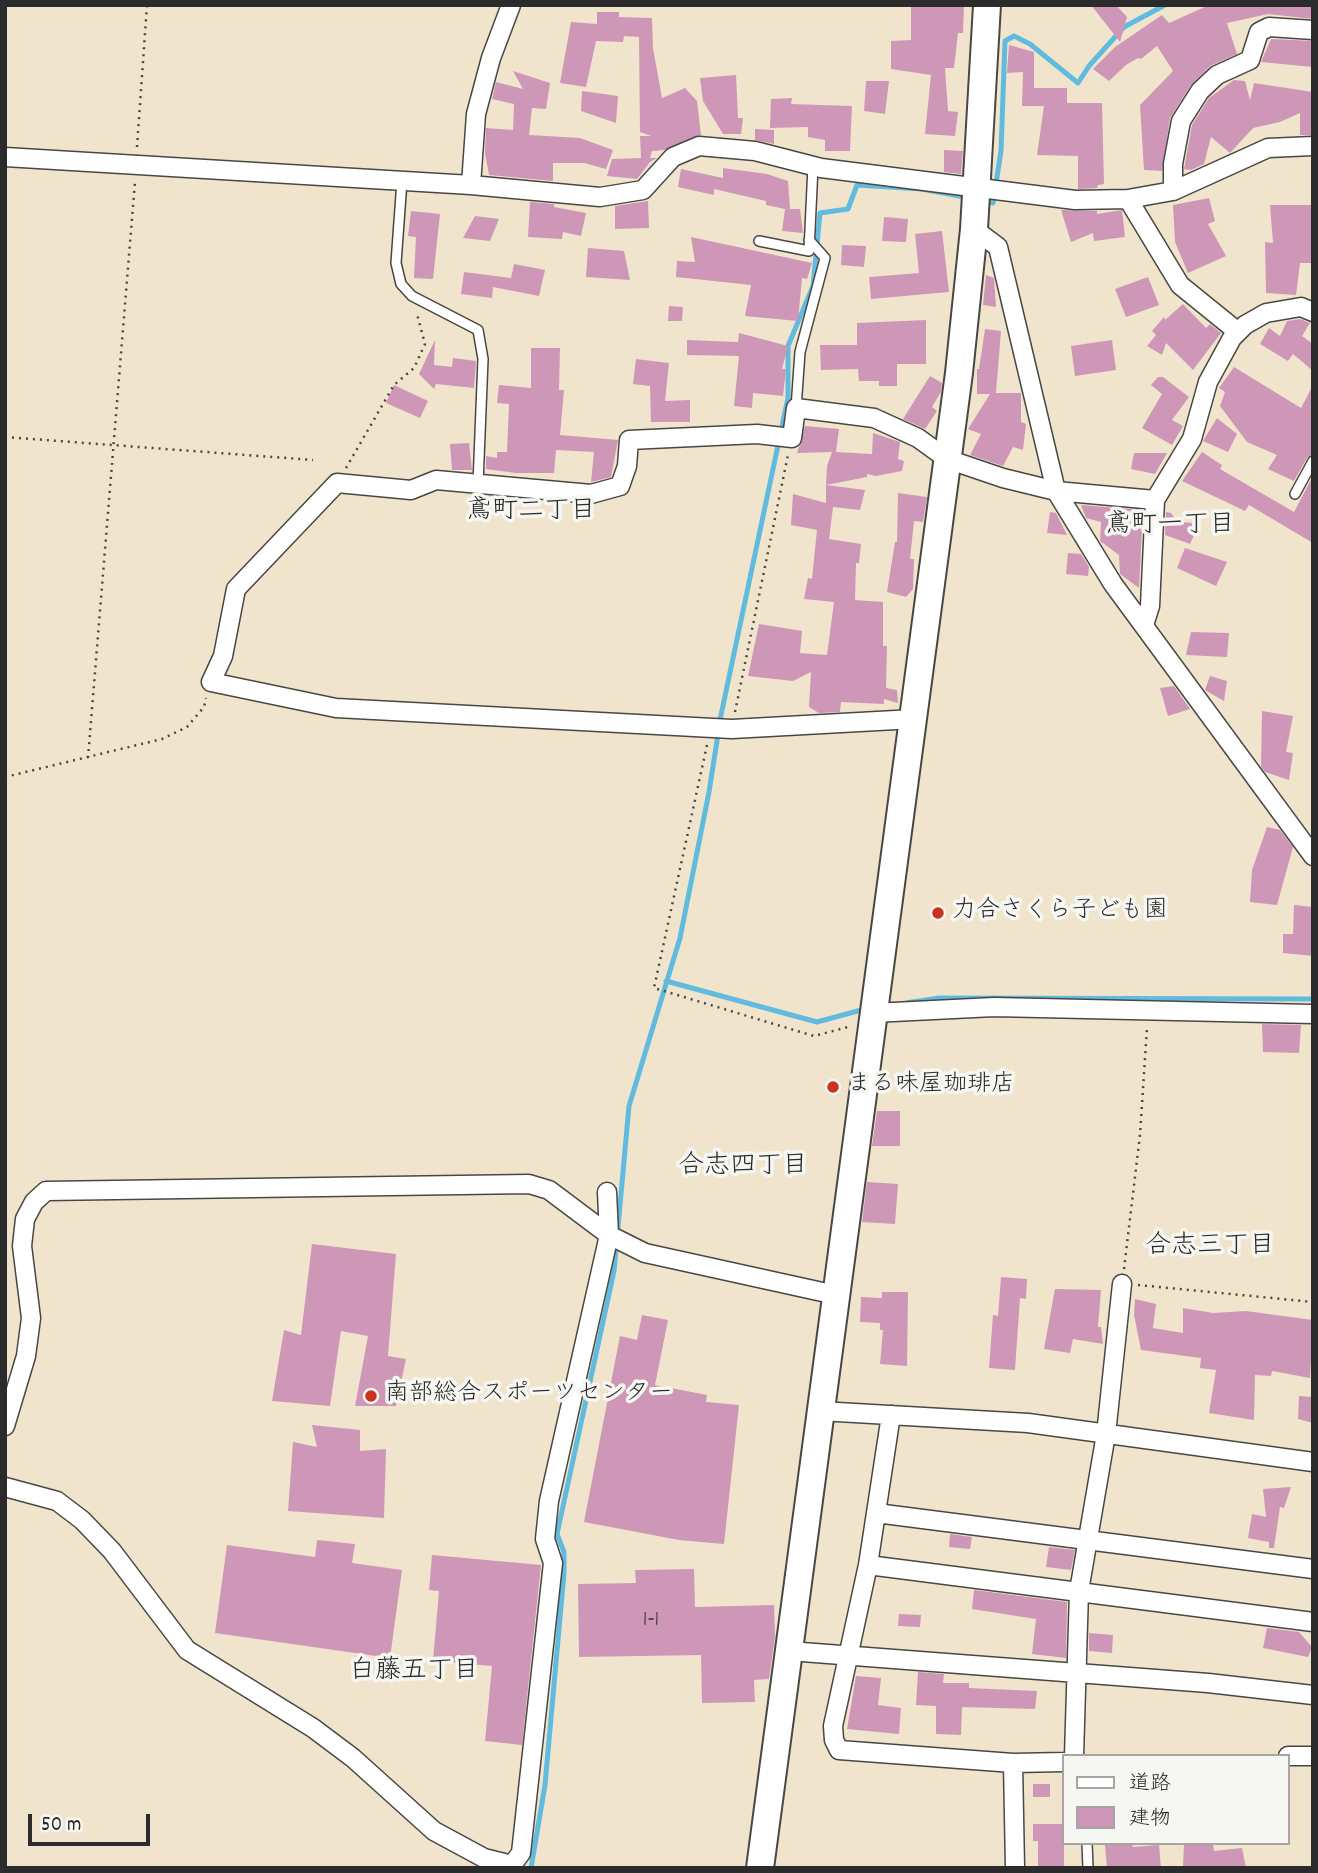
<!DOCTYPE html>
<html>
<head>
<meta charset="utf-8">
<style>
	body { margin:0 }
	#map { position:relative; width:1318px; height:1873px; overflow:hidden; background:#f0e5cc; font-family:Dekko,"Klee One",sans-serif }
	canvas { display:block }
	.frame { position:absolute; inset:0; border:7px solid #2b2b2b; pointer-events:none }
	.legend { position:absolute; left:1062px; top:1754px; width:228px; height:91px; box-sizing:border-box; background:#f6f6f2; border:2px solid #a5a5a2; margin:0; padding:9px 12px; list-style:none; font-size:21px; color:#2b2b2b }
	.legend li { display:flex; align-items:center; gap:14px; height:35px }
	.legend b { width:35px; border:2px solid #a5a5a2 }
	.scale { position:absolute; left:28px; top:1814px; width:122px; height:32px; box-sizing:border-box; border:4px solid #2b2b2b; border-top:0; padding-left:9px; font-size:21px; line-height:24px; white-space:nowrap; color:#2b2b2b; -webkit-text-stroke:5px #f6f6f2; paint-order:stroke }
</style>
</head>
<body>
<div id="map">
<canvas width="1318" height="1873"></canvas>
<div class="frame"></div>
<ul class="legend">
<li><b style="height:9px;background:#fff"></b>道路</li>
<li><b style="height:19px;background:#ce97b8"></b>建物</li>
</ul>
<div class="scale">50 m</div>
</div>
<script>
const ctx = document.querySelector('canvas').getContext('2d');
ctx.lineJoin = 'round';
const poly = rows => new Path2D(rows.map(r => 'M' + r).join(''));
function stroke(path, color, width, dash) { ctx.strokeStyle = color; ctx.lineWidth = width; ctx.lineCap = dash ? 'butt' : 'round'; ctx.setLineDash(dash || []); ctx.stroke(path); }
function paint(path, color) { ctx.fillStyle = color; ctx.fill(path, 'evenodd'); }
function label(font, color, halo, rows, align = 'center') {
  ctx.font = font + ' Dekko,"Klee One",sans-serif'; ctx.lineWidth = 7; ctx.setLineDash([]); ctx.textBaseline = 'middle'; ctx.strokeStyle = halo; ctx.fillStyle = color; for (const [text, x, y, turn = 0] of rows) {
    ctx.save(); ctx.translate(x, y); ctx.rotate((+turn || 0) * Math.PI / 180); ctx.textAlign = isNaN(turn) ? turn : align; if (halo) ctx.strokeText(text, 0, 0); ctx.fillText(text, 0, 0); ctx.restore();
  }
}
stroke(poly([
	[983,201,993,203,1001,151,1005,41,1014,36,1030,44,1078,83,1089,66,1124,27,1165,5],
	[666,981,817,1022,865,1009],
	[906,1003,939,998,1313,999],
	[531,1868,545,1785,564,1573,564,1552,557,1534,614,1271,629,1106,680,938,709,792,721,715,788,398,788,346,813,286,820,213,848,209,857,185,922,189,970,198]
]), '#61bbde', 5);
paint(poly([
	[911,5,964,5,963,33,958,33,954,68,945,68,948,111,958,112,955,136,925,134,931,75,891,69,891,41,911,40],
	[1091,5,1116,5,1127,17,1120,42],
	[1209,5,1313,5,1313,19,1268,14,1227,23,1237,54,1210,66,1191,85,1170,118,1162,171,1144,170,1140,105,1173,71,1157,46,1141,59,1138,58,1126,65,1109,81,1093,69,1115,47,1162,15,1169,23],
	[597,12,619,12,619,17,652,18,653,48,662,98,685,88,697,101,701,135,664,150,652,151,650,158,657,158,650,162,637,179,607,176,612,159,641,158,640,136,651,136,640,132,639,37,624,36,623,42,596,41,586,87,560,83,571,22,597,24],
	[1271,39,1313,41,1313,67,1261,62],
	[1009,45,1034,52,1034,88,1067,88,1067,103,1102,103,1104,184,1098,185,1097,188,1078,189,1078,156,1037,155,1044,106,1022,106,1023,72,1007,73],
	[513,71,550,83,546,109,532,108,529,135,580,138,613,150,606,169,584,163,553,163,553,181,489,175,485,153,486,128,513,130,514,104,492,99,496,82,523,89],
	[736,75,738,118,743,118,741,134,723,134,703,101,700,78],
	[1234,80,1245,81,1250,100,1254,83,1313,92,1313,135,1300,135,1300,113,1280,122,1253,128,1230,153,1211,137,1204,164,1191,170,1184,169,1192,125,1209,98],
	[866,81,889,81,885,114,864,111],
	[582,91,618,96,616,123,581,111],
	[792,98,791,104,852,106,850,151,825,151,825,140,808,137,808,127,770,128,771,99],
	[755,129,774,130,774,144,755,140],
	[944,150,963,151,961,174,944,172],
	[723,168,767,174,788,181,790,209,800,209,803,233,782,231,785,209,766,205,766,201,714,189,714,195,678,187,681,169,723,178],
	[1209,198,1215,221,1208,224,1226,256,1188,273,1175,242,1173,205],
	[648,201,649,228,615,229,615,206],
	[530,202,554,204,554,207,586,213,581,236,563,232,562,239,528,237],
	[1270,205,1313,205,1311,263,1300,263,1296,295,1266,293,1265,242,1273,243],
	[1061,210,1097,211,1097,214,1122,210,1125,237,1094,241,1093,233,1071,242],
	[411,211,440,214,433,279,414,278,416,237,408,236],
	[475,216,499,219,490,241,463,238],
	[884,217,908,219,906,242,882,241],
	[942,231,949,292,871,299,869,277,919,273,915,234],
	[691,237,812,263,807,279,802,278,798,321,745,316,751,285,676,277,677,261,695,262],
	[842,245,866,246,864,267,841,265],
	[588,248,624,251,630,280,586,277],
	[514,264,545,270,539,296,493,287,492,298,461,294,464,272,511,278],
	[986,275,994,278,996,307,983,305],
	[1148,277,1159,305,1126,317,1115,289],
	[1183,304,1206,328,1210,324,1221,333,1193,370,1166,343,1162,355,1147,346,1156,335,1152,331,1164,317,1165,320],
	[669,306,683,307,682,321,668,321],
	[1300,319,1310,323,1302,336,1313,344,1313,371,1293,354,1288,361,1260,344,1269,328,1280,336,1287,321],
	[926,320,926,364,897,364,897,386,879,386,879,381,859,381,858,369,821,370,820,345,857,345,857,323],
	[985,329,1001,331,996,393,1021,393,1021,422,1026,424,1023,450,1013,447,1003,466,970,455,981,434,968,429,990,394,977,394,977,369,979,369],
	[739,333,788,346,782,369,786,369,783,396,753,393,752,408,734,406,739,356,687,355,687,340,738,342],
	[435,340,434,365,452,367,453,358,476,361,474,388,436,384,434,389,419,374],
	[1112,340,1116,370,1075,376,1071,346],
	[531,348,560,348,559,390,564,390,560,435,618,440,611,477,591,482,594,452,556,450,554,473,516,473,486,469,486,456,497,458,497,452,507,452,509,404,497,403,499,385,531,388],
	[636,359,669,363,665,401,690,400,690,422,651,422,650,386,633,384],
	[1234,367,1301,408,1313,385,1313,454,1307,458,1294,481,1268,469,1277,455,1247,442,1220,406,1225,392,1219,388],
	[930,376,942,383,941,392,932,407,937,411,925,429,903,419],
	[1158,377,1163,377,1189,397,1172,420,1183,426,1172,445,1142,428,1162,394,1151,385],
	[394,385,428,401,420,418,386,403],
	[1217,418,1237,434,1228,452,1203,441],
	[805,426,839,429,836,452,872,454,873,433,900,442,898,459,904,461,902,471,876,476,867,474,867,477,826,485,827,466,832,452,797,453],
	[469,443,472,470,452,470,450,444],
	[1202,452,1222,465,1220,469,1294,512,1313,476,1313,543,1249,505,1245,511,1182,481],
	[1134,453,1167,453,1155,474,1131,469],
	[826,485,865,490,860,510,833,507,829,539,861,544,859,563,856,563,855,600,883,602,883,646,887,646,886,688,897,690,898,703,884,699,884,704,841,702,840,712,819,713,809,707,811,672,793,681,748,676,759,624,802,631,800,653,827,655,834,602,804,599,808,578,812,579,817,530,791,525,793,494,826,503],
	[898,493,927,497,923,522,914,521,910,559,914,559,913,589,906,597,887,592,895,542,897,542],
	[1081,505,1143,510,1139,588,1120,574,1119,555,1100,541,1101,522,1086,518],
	[1050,512,1056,513,1067,535,1047,533],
	[1166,512,1171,513,1177,521,1199,524,1190,544,1165,535],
	[1185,548,1227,562,1216,586,1177,568],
	[1068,553,1081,554,1089,567,1088,576,1066,574],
	[1191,632,1229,633,1227,657,1186,655],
	[1210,676,1227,681,1224,701,1205,690],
	[1174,686,1190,709,1168,716,1160,688],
	[1262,711,1293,716,1286,752,1293,753,1289,780,1265,772,1261,767],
	[1267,827,1280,830,1293,847,1277,905,1250,902,1252,870],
	[1294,905,1313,907,1313,956,1283,953,1283,934,1293,934],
	[1262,1024,1301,1025,1299,1053,1263,1052],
	[877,1111,900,1111,900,1146,872,1146],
	[867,1182,898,1184,895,1224,862,1222],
	[312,1244,396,1254,388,1356,406,1359,396,1406,355,1406,368,1336,341,1331,330,1406,272,1401,284,1330,301,1335],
	[1001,1277,1027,1279,1026,1299,1020,1298,1015,1370,989,1368,993,1315,998,1316],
	[1055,1289,1101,1290,1098,1327,1101,1327,1103,1344,1073,1339,1070,1353,1044,1349],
	[882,1292,908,1292,907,1366,880,1364,883,1330,880,1330,880,1323,860,1322,861,1297,882,1298],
	[1135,1299,1156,1304,1153,1328,1183,1333,1183,1308,1213,1313,1246,1311,1313,1320,1310,1378,1272,1371,1271,1376,1255,1375,1254,1420,1209,1413,1216,1370,1200,1368,1201,1358,1141,1350,1134,1315],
	[642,1315,668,1320,655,1385,707,1395,706,1402,739,1405,724,1544,679,1540,584,1522,620,1336,637,1340],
	[1299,1396,1313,1397,1313,1423,1298,1419],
	[312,1425,360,1430,360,1451,386,1449,384,1518,288,1511,293,1442,317,1447],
	[1291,1487,1284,1508,1280,1507,1274,1548,1269,1548,1269,1542,1248,1538,1252,1514,1266,1517,1263,1489],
	[950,1534,972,1537,970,1549,949,1547],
	[317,1540,355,1544,352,1563,402,1570,390,1658,215,1633,227,1545,315,1557],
	[1049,1547,1075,1550,1071,1570,1046,1567],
	[432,1555,541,1565,522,1745,485,1741,492,1666,433,1661,439,1591,429,1590],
	[694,1569,695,1607,774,1605,775,1637,769,1679,754,1680,755,1702,702,1703,701,1655,579,1657,578,1584,636,1583,635,1570],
	[974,1590,1067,1602,1066,1658,1032,1654,1036,1619,972,1609],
	[899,1614,921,1615,920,1627,898,1626],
	[1267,1628,1299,1632,1312,1647,1308,1657,1263,1648],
	[1089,1633,1113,1635,1112,1653,1089,1651],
	[918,1672,944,1674,943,1683,969,1683,969,1688,1037,1691,1035,1709,962,1707,961,1735,936,1734,936,1706,916,1705],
	[856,1676,881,1678,878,1705,901,1708,899,1734,847,1729],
	[1033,1784,1050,1784,1050,1797,1033,1797],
	[1033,1824,1064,1824,1064,1868,1038,1868,1038,1841,1033,1841],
	[1132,1843,1133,1847,1159,1845,1161,1868,1107,1868,1105,1845],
	[1184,1843,1213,1843,1214,1851,1242,1848,1246,1868,1183,1868]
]), '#ce97b8');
const lane = poly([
	[402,181,396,263,401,284,412,296,478,330,483,359,478,484],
	[759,241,809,251,813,166],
	[796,408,800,352,825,258,809,240],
	[1295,494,1313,461],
	[1087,1843,1088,1868]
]);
const street = poly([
	[5,157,471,185,600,197,643,190,673,157,699,146,755,151,821,168,1075,200,1128,199,1173,191,1268,148,1313,146],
	[471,185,476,114,491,58,511,5],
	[1173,191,1173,164,1181,121,1200,91,1217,75,1250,60,1259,32,1269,27,1313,30],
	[1128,199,1180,285,1238,332],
	[974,229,998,247,1056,491,1113,584,1313,856],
	[1144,625,1150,606,1155,500,1192,439,1208,382,1232,338,1245,325,1266,313,1301,307,1313,312],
	[914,719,732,729,336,708,211,682,223,656,236,589,337,483,411,490,436,480,591,494,620,486,627,466,629,440,757,434,792,438,796,408,874,418,918,438,947,459,1003,478,1056,491,1155,500],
	[873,1013,994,1007,1313,1014],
	[820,1411,1028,1423,1313,1462],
	[891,1415,868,1565,833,1726,834,1740,839,1750,1013,1763,1064,1762],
	[5,1426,26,1356,31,1318,22,1246,25,1219,34,1202,46,1191,529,1184,549,1190,609,1235,645,1253,836,1295],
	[5,1487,57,1501,82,1520,112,1551,187,1650,313,1728,353,1758,434,1831,484,1858,512,1865,521,1853,553,1563,545,1539,549,1501,609,1235,607,1192],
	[876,1513,1313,1569],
	[868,1565,1313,1622],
	[789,1651,1208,1683,1313,1695],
	[1074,1756,1079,1591,1106,1434,1122,1284],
	[1288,1756,1313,1756],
	[1013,1763,1015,1868]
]);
const secondary = poly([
	[760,1868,959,373,974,229,987,5]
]);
stroke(lane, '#494743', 12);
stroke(street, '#494743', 21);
stroke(secondary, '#494743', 30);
stroke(poly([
	[137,147,147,5],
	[5,437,313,460],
	[346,468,394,385,414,368,425,344,417,314],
	[735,712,788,455],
	[707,745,654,988,814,1036,852,1026],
	[88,758,135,182],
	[5,777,162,739,187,727,204,707,206,698],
	[1124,1269,1140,1135,1147,1028],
	[1138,1285,1313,1302]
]), '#494743', 2.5, [2, 5]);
stroke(lane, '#fff', 9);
stroke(street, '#fff', 18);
stroke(secondary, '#fff', 26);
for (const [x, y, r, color] of [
	[938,913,7,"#c8321e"],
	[833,1087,7,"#c8321e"],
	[371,1396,7,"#c8321e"]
]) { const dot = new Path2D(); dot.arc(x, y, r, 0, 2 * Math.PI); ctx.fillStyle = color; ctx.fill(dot); stroke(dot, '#f6f6f2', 2.5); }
label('21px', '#54464e', null, [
	["1-1",651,1622]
]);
label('24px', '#2b2b2b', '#f6f6f2', [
	["力合さくら子ども園",952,913],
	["まる味屋珈琲店",847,1087],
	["南部総合スポーツセンター",385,1396]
], 'left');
label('26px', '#2b2b2b', '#f6f6f2', [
	["鳶町二丁目",531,513],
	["鳶町一丁目",1170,527],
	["合志四丁目",743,1168],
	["合志三丁目",1210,1248],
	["白藤五丁目",414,1673]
]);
</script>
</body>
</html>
